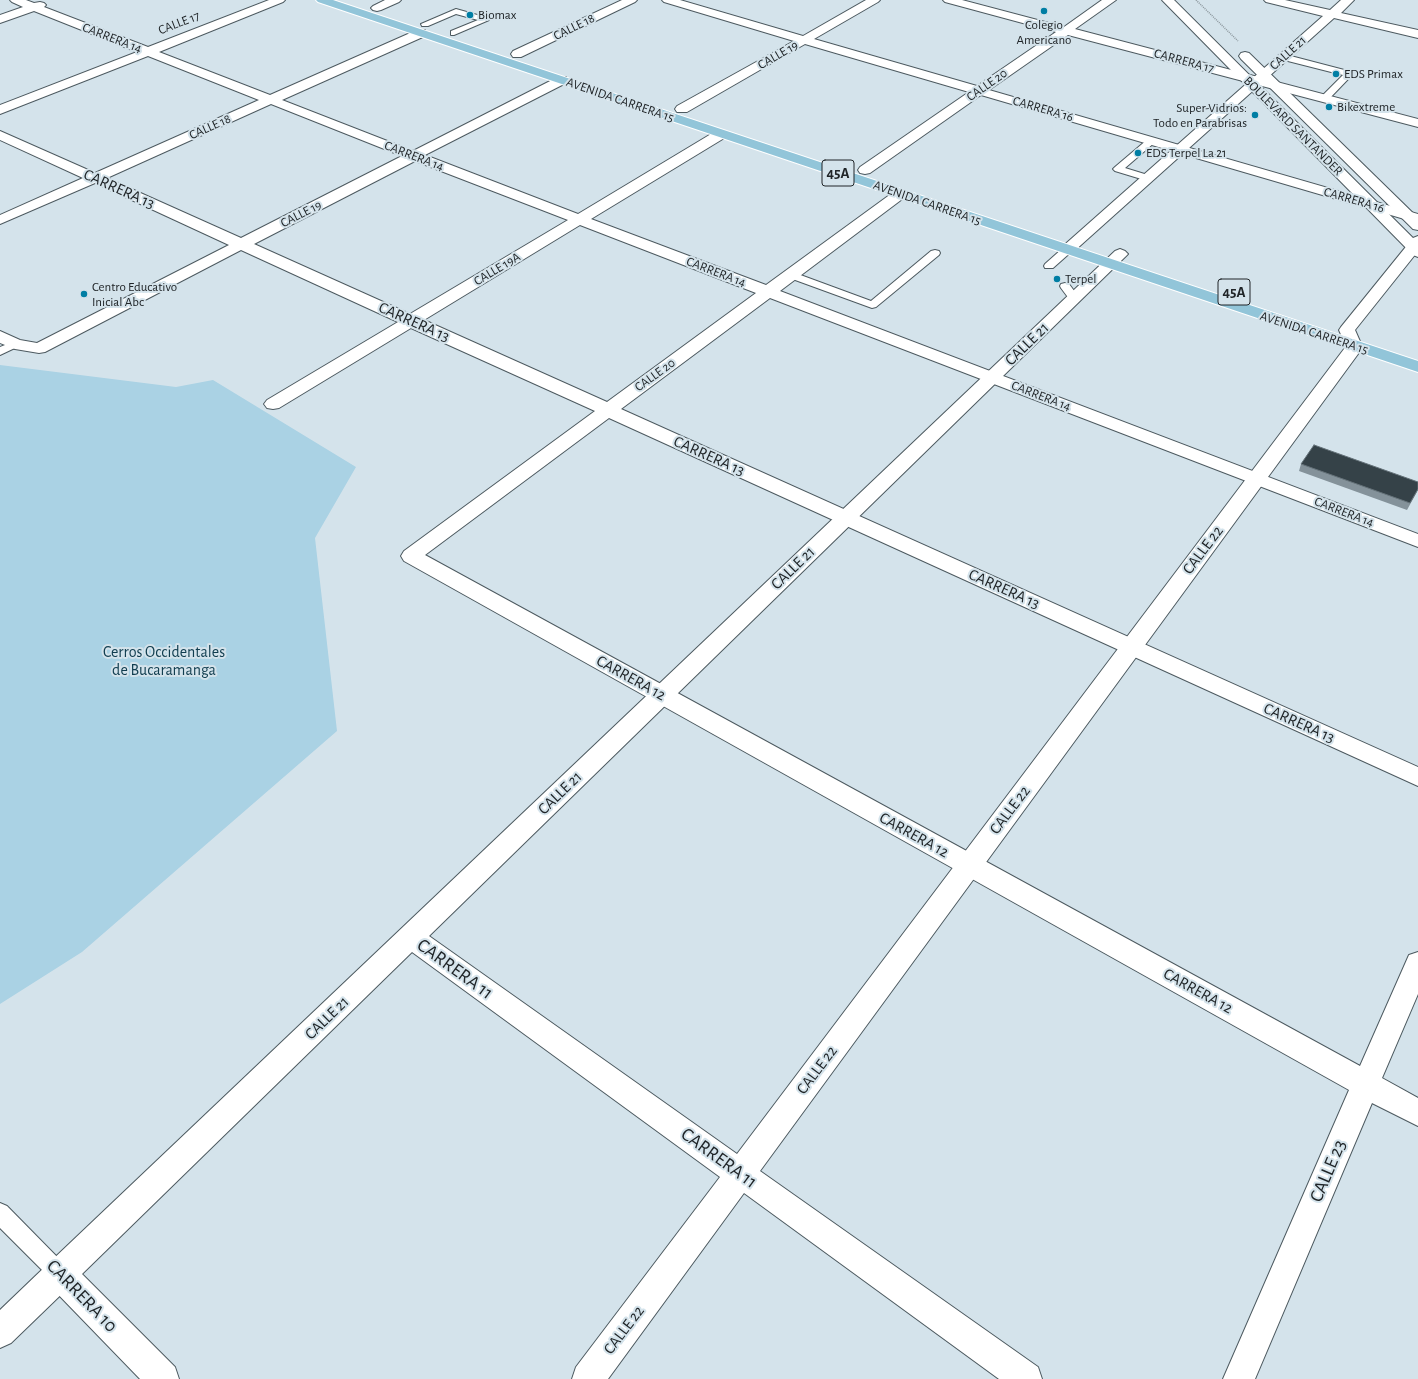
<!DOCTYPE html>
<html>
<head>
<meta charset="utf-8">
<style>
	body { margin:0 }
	canvas { display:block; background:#d4e3eb }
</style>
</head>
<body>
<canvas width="1418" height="1379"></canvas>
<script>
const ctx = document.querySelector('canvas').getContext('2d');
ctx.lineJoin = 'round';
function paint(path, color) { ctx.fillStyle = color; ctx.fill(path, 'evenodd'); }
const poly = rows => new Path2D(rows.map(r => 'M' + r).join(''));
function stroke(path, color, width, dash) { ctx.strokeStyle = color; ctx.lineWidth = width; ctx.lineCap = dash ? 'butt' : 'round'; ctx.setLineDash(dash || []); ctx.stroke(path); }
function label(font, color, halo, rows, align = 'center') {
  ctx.font = font + ' "Alegreya Sans",sans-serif'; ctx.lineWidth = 4; ctx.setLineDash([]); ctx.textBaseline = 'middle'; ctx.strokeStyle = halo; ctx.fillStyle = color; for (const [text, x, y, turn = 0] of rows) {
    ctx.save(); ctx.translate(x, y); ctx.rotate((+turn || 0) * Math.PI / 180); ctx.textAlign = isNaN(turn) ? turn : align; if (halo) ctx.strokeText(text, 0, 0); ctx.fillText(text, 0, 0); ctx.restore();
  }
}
paint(poly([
	[0,365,176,387,213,380,356,467,315,538,337,731,82,952,0,1004]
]), '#aad2e4');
const service = poly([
	[456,9,488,18,489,20,454,35,451,35,451,31,478,20,456,14,428,26,422,26,421,24,456,9],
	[1283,54,1352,72,1353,74,1328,100,1322,100,1321,98,1322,96,1343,75,1280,59,1279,57,1283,54],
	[1151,138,1156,141,1154,143,1125,168,1151,176,1153,178,1151,180,1148,181,1115,171,1113,169,1115,167,1148,139,1151,138],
	[1067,247,1072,250,1071,252,1053,268,1045,268,1044,266,1045,264,1063,248,1067,247],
	[935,250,939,251,940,253,939,255,876,307,872,308,787,277,786,275,787,273,795,273,871,301,931,251,935,250],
	[1065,283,1069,284,1078,296,1079,298,1078,300,1070,300,1061,288,1060,286,1061,284,1065,283],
	[15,341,19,342,21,344,19,346,0,355,0,347,15,341],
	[0,1203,7,1206,67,1267,71,1274,67,1281,60,1285,53,1281,0,1228,0,1203]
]);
const minor = poly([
	[10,0,26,0,34,3,40,2,44,3,46,5,44,7,148,47,269,0,285,0,283,2,159,52,270,95,417,30,425,30,427,33,425,36,282,100,413,151,558,77,566,77,568,80,566,83,425,155,578,214,716,131,726,131,728,134,726,137,591,219,766,285,895,191,900,190,905,191,907,194,905,197,780,291,1418,534,1418,547,770,298,621,409,1418,767,1418,786,609,418,425,555,1360,1066,1409,955,1418,952,1418,994,1382,1078,1418,1098,1418,1126,1372,1103,1255,1379,1223,1379,1349,1090,404,561,401,556,404,551,595,411,411,328,279,408,273,409,267,408,264,404,267,400,398,322,241,250,45,352,39,353,15,349,0,343,0,331,20,340,37,343,229,245,95,183,0,224,0,215,83,178,0,140,0,131,95,173,259,100,148,56,0,114,0,105,137,52,34,11,0,23,0,15,23,7,12,2,10,0],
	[271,104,402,156,241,238,107,178,271,104],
	[415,161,568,220,410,314,254,244,415,161],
	[580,225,756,293,607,402,424,320,580,225],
	[385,0,401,0,399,2,381,10,377,11,373,10,371,8,373,6,385,0],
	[622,0,637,0,635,2,521,57,513,57,511,54,513,51,622,0],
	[662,0,680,0,803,36,866,0,880,0,878,2,814,39,977,86,1056,32,945,2,943,0,962,0,1064,27,1102,0,1116,0,1075,29,1418,119,1418,127,1068,35,989,90,1418,214,1418,223,981,95,870,173,865,174,860,173,858,170,860,167,969,92,805,44,687,112,677,112,675,109,677,106,794,41,664,2,662,0],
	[60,1259,71,1263,75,1274,71,1285,11,1343,0,1348,0,1310,49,1263,60,1259]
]);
const tertiary = poly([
	[1264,0,1285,0,1330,10,1341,0,1354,0,1341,13,1418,30,1418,38,1334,18,1072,253,1067,255,1062,253,1059,250,1062,247,1323,16,1266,2,1264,0],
	[1418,236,1418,251,1355,330,1362,346,1358,354,760,1171,1038,1367,1042,1379,999,1379,744,1193,608,1379,572,1379,576,1367,720,1177,412,952,82,1274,175,1367,179,1379,140,1379,49,1285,45,1274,49,1263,1115,251,1120,249,1125,251,1128,254,1125,257,429,936,737,1154,1344,349,1346,346,1339,330,1341,327,1413,238,1418,236]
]);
const secondary = poly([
	[1162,0,1174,0,1418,243,1418,257,1413,255,1162,0],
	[1245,52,1249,53,1418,218,1418,230,1413,229,1241,59,1239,56,1241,53,1245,52]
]);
const primary = poly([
	[316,0,333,0,1418,361,1418,372,318,2,316,0]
]);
stroke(service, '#4d5a60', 2);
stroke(minor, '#4d5a60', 2);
stroke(tertiary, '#4d5a60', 2);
stroke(secondary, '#4d5a60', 2);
stroke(primary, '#fff', 2);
stroke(poly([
	[1196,0,1238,41]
]), '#8d989e', 1.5, [1, 1]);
paint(service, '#fff');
paint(minor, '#fff');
paint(tertiary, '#fff');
paint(secondary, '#fff');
paint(primary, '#92c5d9');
paint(poly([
	[1301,464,1418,482,1418,490,1407,510,1299,471]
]), '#84929a');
const building = poly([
	[1314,445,1418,482,1418,489,1410,503,1301,464,1314,445]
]);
paint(building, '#354248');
stroke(building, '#657279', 1);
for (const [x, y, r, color] of [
	[1044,11,4,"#007ea4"],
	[470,15,4,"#007ea4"],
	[1336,74,4,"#007ea4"],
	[1329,107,4,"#007ea4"],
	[1255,115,4,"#007ea4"],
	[1138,153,4,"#007ea4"],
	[1057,279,4,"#007ea4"],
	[84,294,4,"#007ea4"]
]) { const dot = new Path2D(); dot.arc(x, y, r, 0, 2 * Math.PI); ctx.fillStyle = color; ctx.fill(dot); stroke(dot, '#d4e3eb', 1.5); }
label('13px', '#202528', '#d4e3eb', [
	["Biomax",478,15],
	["Colegio",1044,25,"center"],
	["Americano",1044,40,"center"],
	["EDS Primax",1344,74],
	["Bikextreme",1337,107],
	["Super-Vidrios:",1247,108,"right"],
	["Todo en Parabrisas",1247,123,"right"],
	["EDS Terpel La 21",1146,153],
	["Terpel",1065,279],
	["Centro Educativo",92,287],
	["Inicial Abc",92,302]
], 'left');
label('13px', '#202528', '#d4e3eb', [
	["CALLE 17",179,23,-21],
	["CALLE 18",574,27,-26],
	["CARRERA 14",112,38,21],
	["CALLE 21",1288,53,-42],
	["CALLE 19",778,55,-30],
	["CARRERA 17",1184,61,15],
	["CALLE 20",987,85,-35],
	["AVENIDA CARRERA 15",620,100,19],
	["CARRERA 16",1043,109,16],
	["BOULEVARD SANTANDER",1293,126,45],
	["CALLE 18",210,127,-24],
	["CARRERA 14",414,156,21],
	["CARRERA 16",1354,200,16],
	["AVENIDA CARRERA 15",927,203,19],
	["CALLE 19",301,214,-27],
	["CALLE 19A",497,269,-31],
	["CARRERA 14",716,272,21],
	["AVENIDA CARRERA 15",1314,333,18],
	["CALLE 20",655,375,-36],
	["CARRERA 14",1041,396,21],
	["CARRERA 14",1344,512,21]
]);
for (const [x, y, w] of [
	[838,173,32],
	[1234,292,32]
]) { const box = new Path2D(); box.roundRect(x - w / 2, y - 13, w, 26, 3); ctx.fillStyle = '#d4e3eb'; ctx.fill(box); stroke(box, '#202528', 1); }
label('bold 15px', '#202528', null, [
	["45A",838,173],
	["45A",1234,292]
]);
label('16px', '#202528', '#d4e3eb', [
	["CARRERA 13",119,189,24],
	["CARRERA 13",414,322,24],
	["CALLE 21",1027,344,-44],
	["CARRERA 13",709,456,24],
	["CALLE 22",1203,550,-53],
	["CALLE 21",793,568,-44],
	["CARRERA 13",1004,589,24],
	["CARRERA 12",631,678,29],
	["CARRERA 13",1299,723,24],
	["CALLE 21",560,793,-44],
	["CALLE 22",1010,810,-53],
	["CARRERA 12",914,835,29],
	["CARRERA 12",1198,991,29],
	["CALLE 21",327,1018,-44],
	["CALLE 22",817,1070,-53],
	["CALLE 22",624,1330,-53]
]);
label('16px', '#103d4f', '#d4e3eb', [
	["Cerros Occidentales",164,652],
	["de Bucaramanga",164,670]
]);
label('19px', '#202528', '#d4e3eb', [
	["CARRERA 11",455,969,36],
	["CARRERA 11",719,1158,36],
	["CALLE 23",1328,1171,-67],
	["CARRERA 10",82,1296,46]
]);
</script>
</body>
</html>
